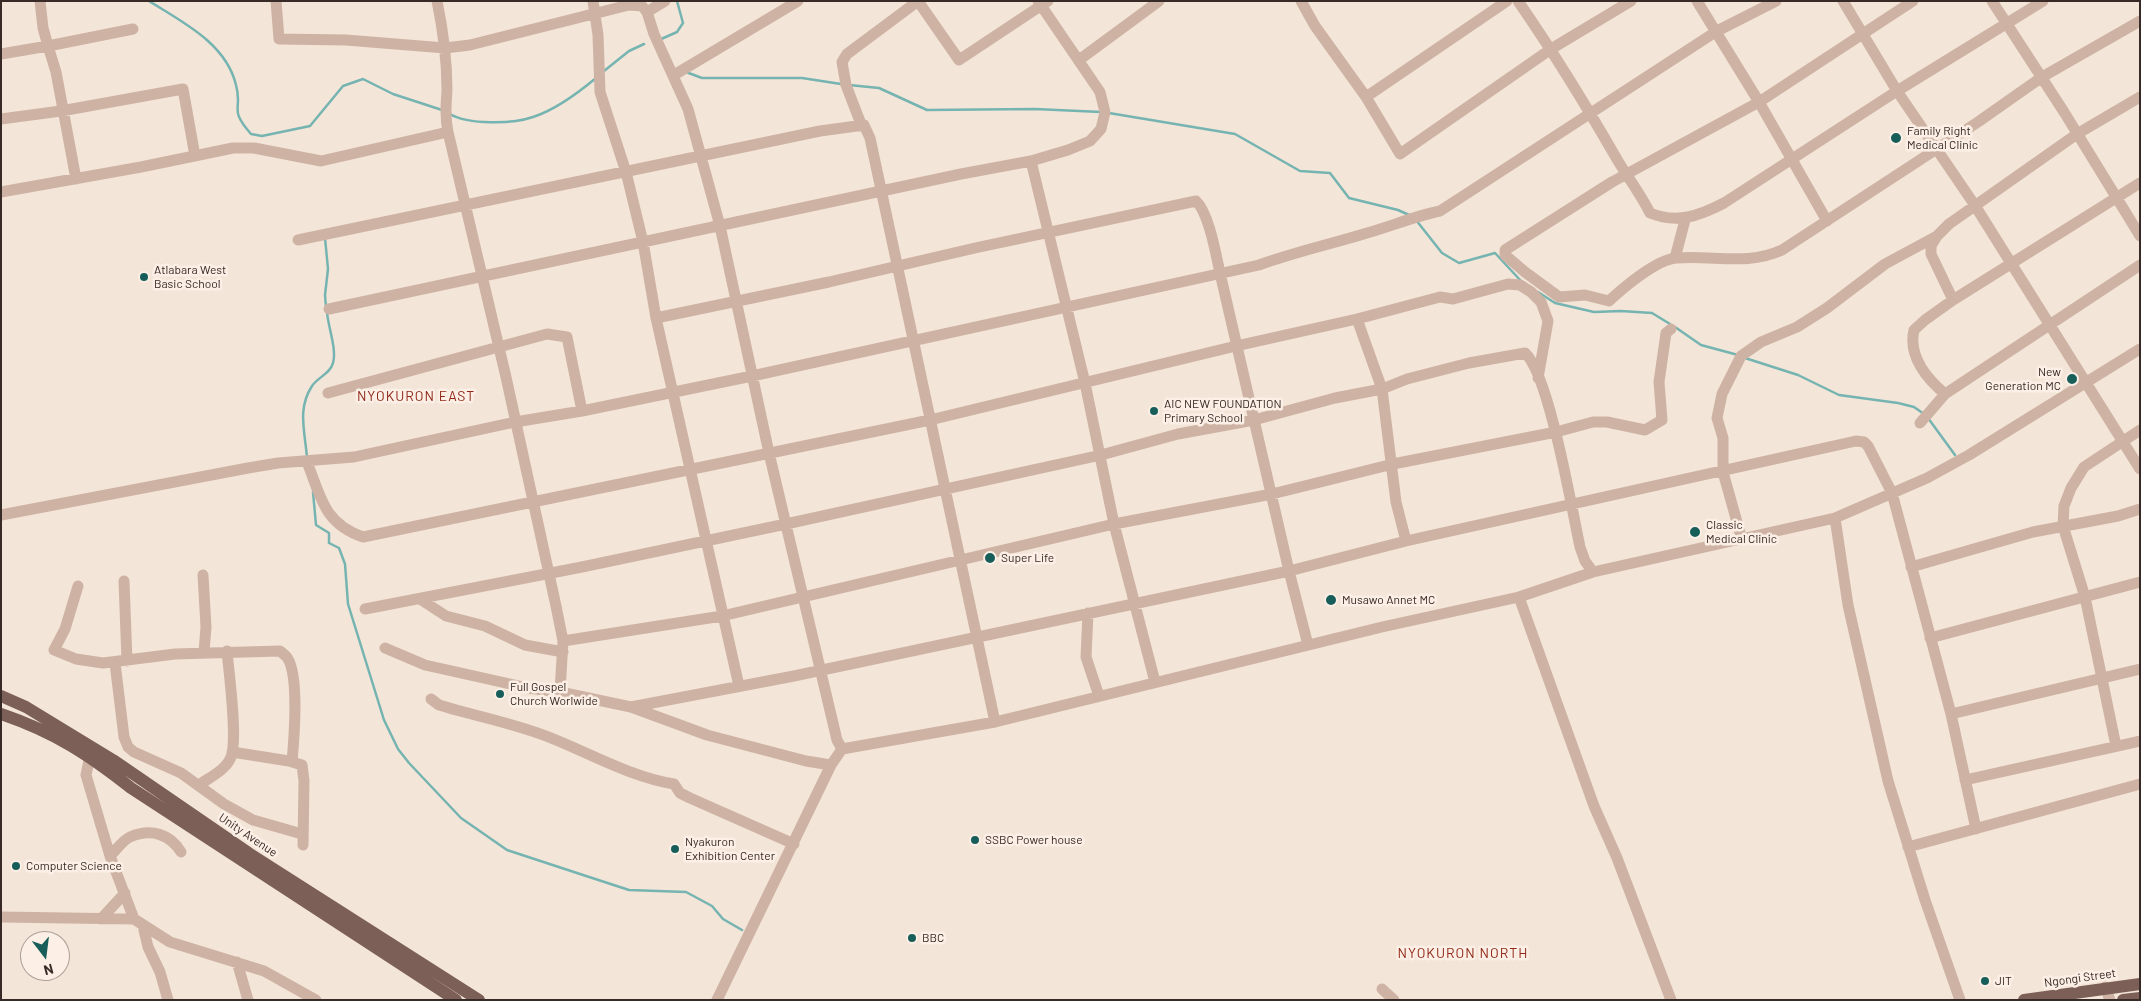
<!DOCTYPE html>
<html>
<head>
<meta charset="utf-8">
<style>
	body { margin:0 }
	#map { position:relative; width:2141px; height:1001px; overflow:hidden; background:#f4e5d9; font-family:Barlow,sans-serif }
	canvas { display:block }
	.frame { position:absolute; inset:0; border:2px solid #382a26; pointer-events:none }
	.north { position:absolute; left:20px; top:931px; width:50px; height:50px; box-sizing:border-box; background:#fbefe6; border:1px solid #ada099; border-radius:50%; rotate:165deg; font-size:14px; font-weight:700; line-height:20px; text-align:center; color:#382a26 }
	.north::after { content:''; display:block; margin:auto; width:18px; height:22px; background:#175e5b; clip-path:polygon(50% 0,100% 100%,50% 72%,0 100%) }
</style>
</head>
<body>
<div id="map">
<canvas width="2141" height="1001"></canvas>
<div class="frame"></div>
<div class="north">N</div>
</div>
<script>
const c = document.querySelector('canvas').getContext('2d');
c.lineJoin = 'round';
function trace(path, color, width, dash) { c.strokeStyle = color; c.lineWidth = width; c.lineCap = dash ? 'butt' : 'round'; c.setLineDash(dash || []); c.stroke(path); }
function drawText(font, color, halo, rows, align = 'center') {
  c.font = font + ' Barlow,sans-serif'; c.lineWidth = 5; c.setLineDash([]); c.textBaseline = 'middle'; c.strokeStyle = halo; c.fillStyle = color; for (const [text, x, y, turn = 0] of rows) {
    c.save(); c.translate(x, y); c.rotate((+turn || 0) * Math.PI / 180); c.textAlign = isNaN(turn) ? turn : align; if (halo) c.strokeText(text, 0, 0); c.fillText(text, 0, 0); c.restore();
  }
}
const stream = new Path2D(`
	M149,1c33,21 77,42 87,84 7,25 -8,23 15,49l11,2 48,-10 33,-40 20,-7 30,15 49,16
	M659,40l18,-8 6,-9 -6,-22
	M604,71l25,-20 15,-7
	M686,72l16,6h100l39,6
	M849,85l30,3 48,22 108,-1 66,3
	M1109,113l126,21 65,37 30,2 19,25 49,12 11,5
	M450,114c18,11 63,10 83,3 22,-7 45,-24 63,-39
	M1416,220l26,33 17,10 36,-10 26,28
	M325,238l3,31 -3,26 1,12
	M1538,292l17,11 39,9 27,-1 31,2 18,11
	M1675,327l26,18 37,10
	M1745,358l53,17 41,20 59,8 16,4 10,7
	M1928,418l27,37
	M307,458c-2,-27 -10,-49 5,-72 6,-9 18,-12 21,-23 4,-14 -5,-36 -6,-51
	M313,492l3,33 13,8v10l10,5 6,16 3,40 36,116 14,29 11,14 52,55 46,32 73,24 49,16 57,2 26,14 11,13 19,11`);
const minor = new Path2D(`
	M40,1l3,27 5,18 85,-17
	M276,1l3,38 67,1 99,8 25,-3 159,-40 13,1 5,6 7,22 34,75 32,117 49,227 68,287 5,9
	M437,1c6,29 10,59 10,89 -1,15 -2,27 1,42l58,245 50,229 7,35 -3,51
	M593,1l5,34 2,57 26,80 17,70 13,76 83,368
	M918,1l41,59 89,-59
	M1301,1l14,25 51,71 34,57 151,-105 80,-48
	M1518,1c36,52 69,106 100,160 11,18 23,34 32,52 27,11 49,3 74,-10l173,-112 146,-90
	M1697,1l62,101 68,119
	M1843,1l54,90 77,113 166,265
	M1913,1l-154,101 -147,80 -107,68v5l20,17 34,25 26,-2 24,6c15,-14 47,-41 67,-43 38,-3 71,8 106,-8l196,-128 64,-45 98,-56
	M1992,1l72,111 76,124
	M647,12l18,-11
	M1,54l47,-8 8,26 20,107
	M1079,60l80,-59
	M674,75l124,-74
	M1366,97l141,-96
	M1,119l60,-8 122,-22 12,67
	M861,124l-15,-39 -4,-23 5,-8 71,-53
	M1031,161l54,222 29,141 41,158
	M1,192l140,-25 92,-19h21l67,13 127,-29
	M298,240l522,-109 44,-6 6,13 125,584
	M1675,258l10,-38
	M1953,300l-22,-46v-8l6,-10 12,-12 128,-90 63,-37
	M329,309l632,-135 70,-13 37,-11 22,-9 11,-12 4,-17 -5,-20 -62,-91
	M656,318l173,-36 146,-34 221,-47c13,12 20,54 24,72l69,298 19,74
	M328,393l219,-59 20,3 15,74
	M1945,394c-19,-16 -37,-38 -31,-64l11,-10 28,-20 187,-117
	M1920,423l25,-29 195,-129
	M307,462c14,35 17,62 56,75l567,-117 306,-74 121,-27 83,-22 13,2 55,-15 12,1 11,7 10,10 7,19 -10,57
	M1,515l247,-47 30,-5 76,-6 161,-35 67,-11 170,-35 507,-111c36,-13 72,-21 108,-32 25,-7 48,-17 73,-22l277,-180 59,-30
	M1835,518l13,87 40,176 37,119 35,100
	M1742,540l-19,-68v-34l-6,-20 5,-24 19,-38 20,-14 36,-15 30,-19 58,-44 52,-28
	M1406,541l-10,-39 -14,-113 25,-10 62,-16 56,-10c24,21 47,157 55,194l5,14 8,11
	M1911,567l122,-35 85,-16 22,-7
	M203,575l3,52 -2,25
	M124,581l3,80
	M78,586l-13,43 -11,21 22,9 27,4 72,-9 105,-3c2,2 7,5 8,8 11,18 6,81 4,103
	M1519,597l75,209 23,52 54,142
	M420,599l26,17 39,10 40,19 38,7
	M365,609l217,-42 204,-43 315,-69 77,-21 76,-14 81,-22 47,-9 -25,-70
	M1088,613l-2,44 13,39
	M1930,638l210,-56
	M563,641l159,-25 392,-92 158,-30 121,-30 163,-32 37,-10h14l38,8 17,-10 -3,-38 7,-49 5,-4
	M385,648l40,17 103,23 32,4 71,15 76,28 99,26 25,4
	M115,663l9,74 4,10 6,5 47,21 43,31 29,16 49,14
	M431,699l8,6c39,12 80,19 117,35 39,16 76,37 118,44l6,9 10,5 104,46
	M631,707l163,-31 495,-105 117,-30 450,-100 8,1 4,4 24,47 59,221 25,115
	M1951,714l189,-45
	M2116,746l-31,-149 -22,-71 1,-20 7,-18 13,-21 56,-37
	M232,752l57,9 13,4 2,16 -1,64
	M90,756l-4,19 24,81 24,63 36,23 94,29 52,29
	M1965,780l175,-39
	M199,785c11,-8 27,-15 32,-28 7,-18 -2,-83 -4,-106
	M1908,847l232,-63
	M110,856c6,-6 13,-16 20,-19 21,-9 40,-3 51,15
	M1,917l133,2
	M101,919l24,-26
	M143,926l5,21 12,25 8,28
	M237,962l11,38
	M2105,987l5,13
	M1382,989l12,11
	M717,1000l114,-235 11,-16 153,-27 387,-95 137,-30 74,-25 242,-54 92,-40 42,-23 171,-106`);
const major = new Path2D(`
	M1,696l25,11 87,53 137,94 229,146
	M1,714c53,18 87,40 130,74l325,212
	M2024,1000l116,-16
	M2123,1000l17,-2`);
const markers = [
	[1896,138,6,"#175e5b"],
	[144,277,5,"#175e5b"],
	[2072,379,6,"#175e5b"],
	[1154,411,5,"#175e5b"],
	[1695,532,6,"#175e5b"],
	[990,558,6,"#175e5b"],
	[1331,600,6,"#175e5b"],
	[500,694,5,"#175e5b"],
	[975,840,5,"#175e5b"],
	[675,849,5,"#175e5b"],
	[16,866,5,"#175e5b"],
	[912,938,5,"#175e5b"],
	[1985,981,5,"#175e5b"]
];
const poiNames = [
	["Family Right",1907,131],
	["Medical Clinic",1907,145],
	["Atlabara West",154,270],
	["Basic School",154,284],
	["New",2061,372,"right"],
	["Generation MC",2061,386,"right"],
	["AIC NEW FOUNDATION",1164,404],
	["Primary School",1164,418],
	["Classic",1706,525],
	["Medical Clinic",1706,539],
	["Super Life",1001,558],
	["Musawo Annet MC",1342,600],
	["Full Gospel",510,687],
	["Church Worlwide",510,701],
	["SSBC Power house",985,840],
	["Nyakuron",685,842],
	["Exhibition Center",685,856],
	["Computer Science",26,866],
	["BBC",922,938],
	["JIT",1995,981]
];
const streetNames = [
	["Unity Avenue",248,835,34],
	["Ngongi Street",2080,978,-8]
];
const neighbourhoodNames = [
	["NYOKURON EAST",416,396],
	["NYOKURON NORTH",1463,953]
];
trace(stream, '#75b4b0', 2.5);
trace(minor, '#ceb3a4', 11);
trace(major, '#7c5f56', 12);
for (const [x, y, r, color] of markers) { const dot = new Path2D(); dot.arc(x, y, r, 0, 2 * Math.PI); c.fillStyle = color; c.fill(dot); trace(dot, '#fbefe6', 2); }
drawText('12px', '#382a26', '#fbefe6', poiNames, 'left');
drawText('12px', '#382a26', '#fbefe6', streetNames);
c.letterSpacing = '1px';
drawText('14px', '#902717', '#fbefe6', neighbourhoodNames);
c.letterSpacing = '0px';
</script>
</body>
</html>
